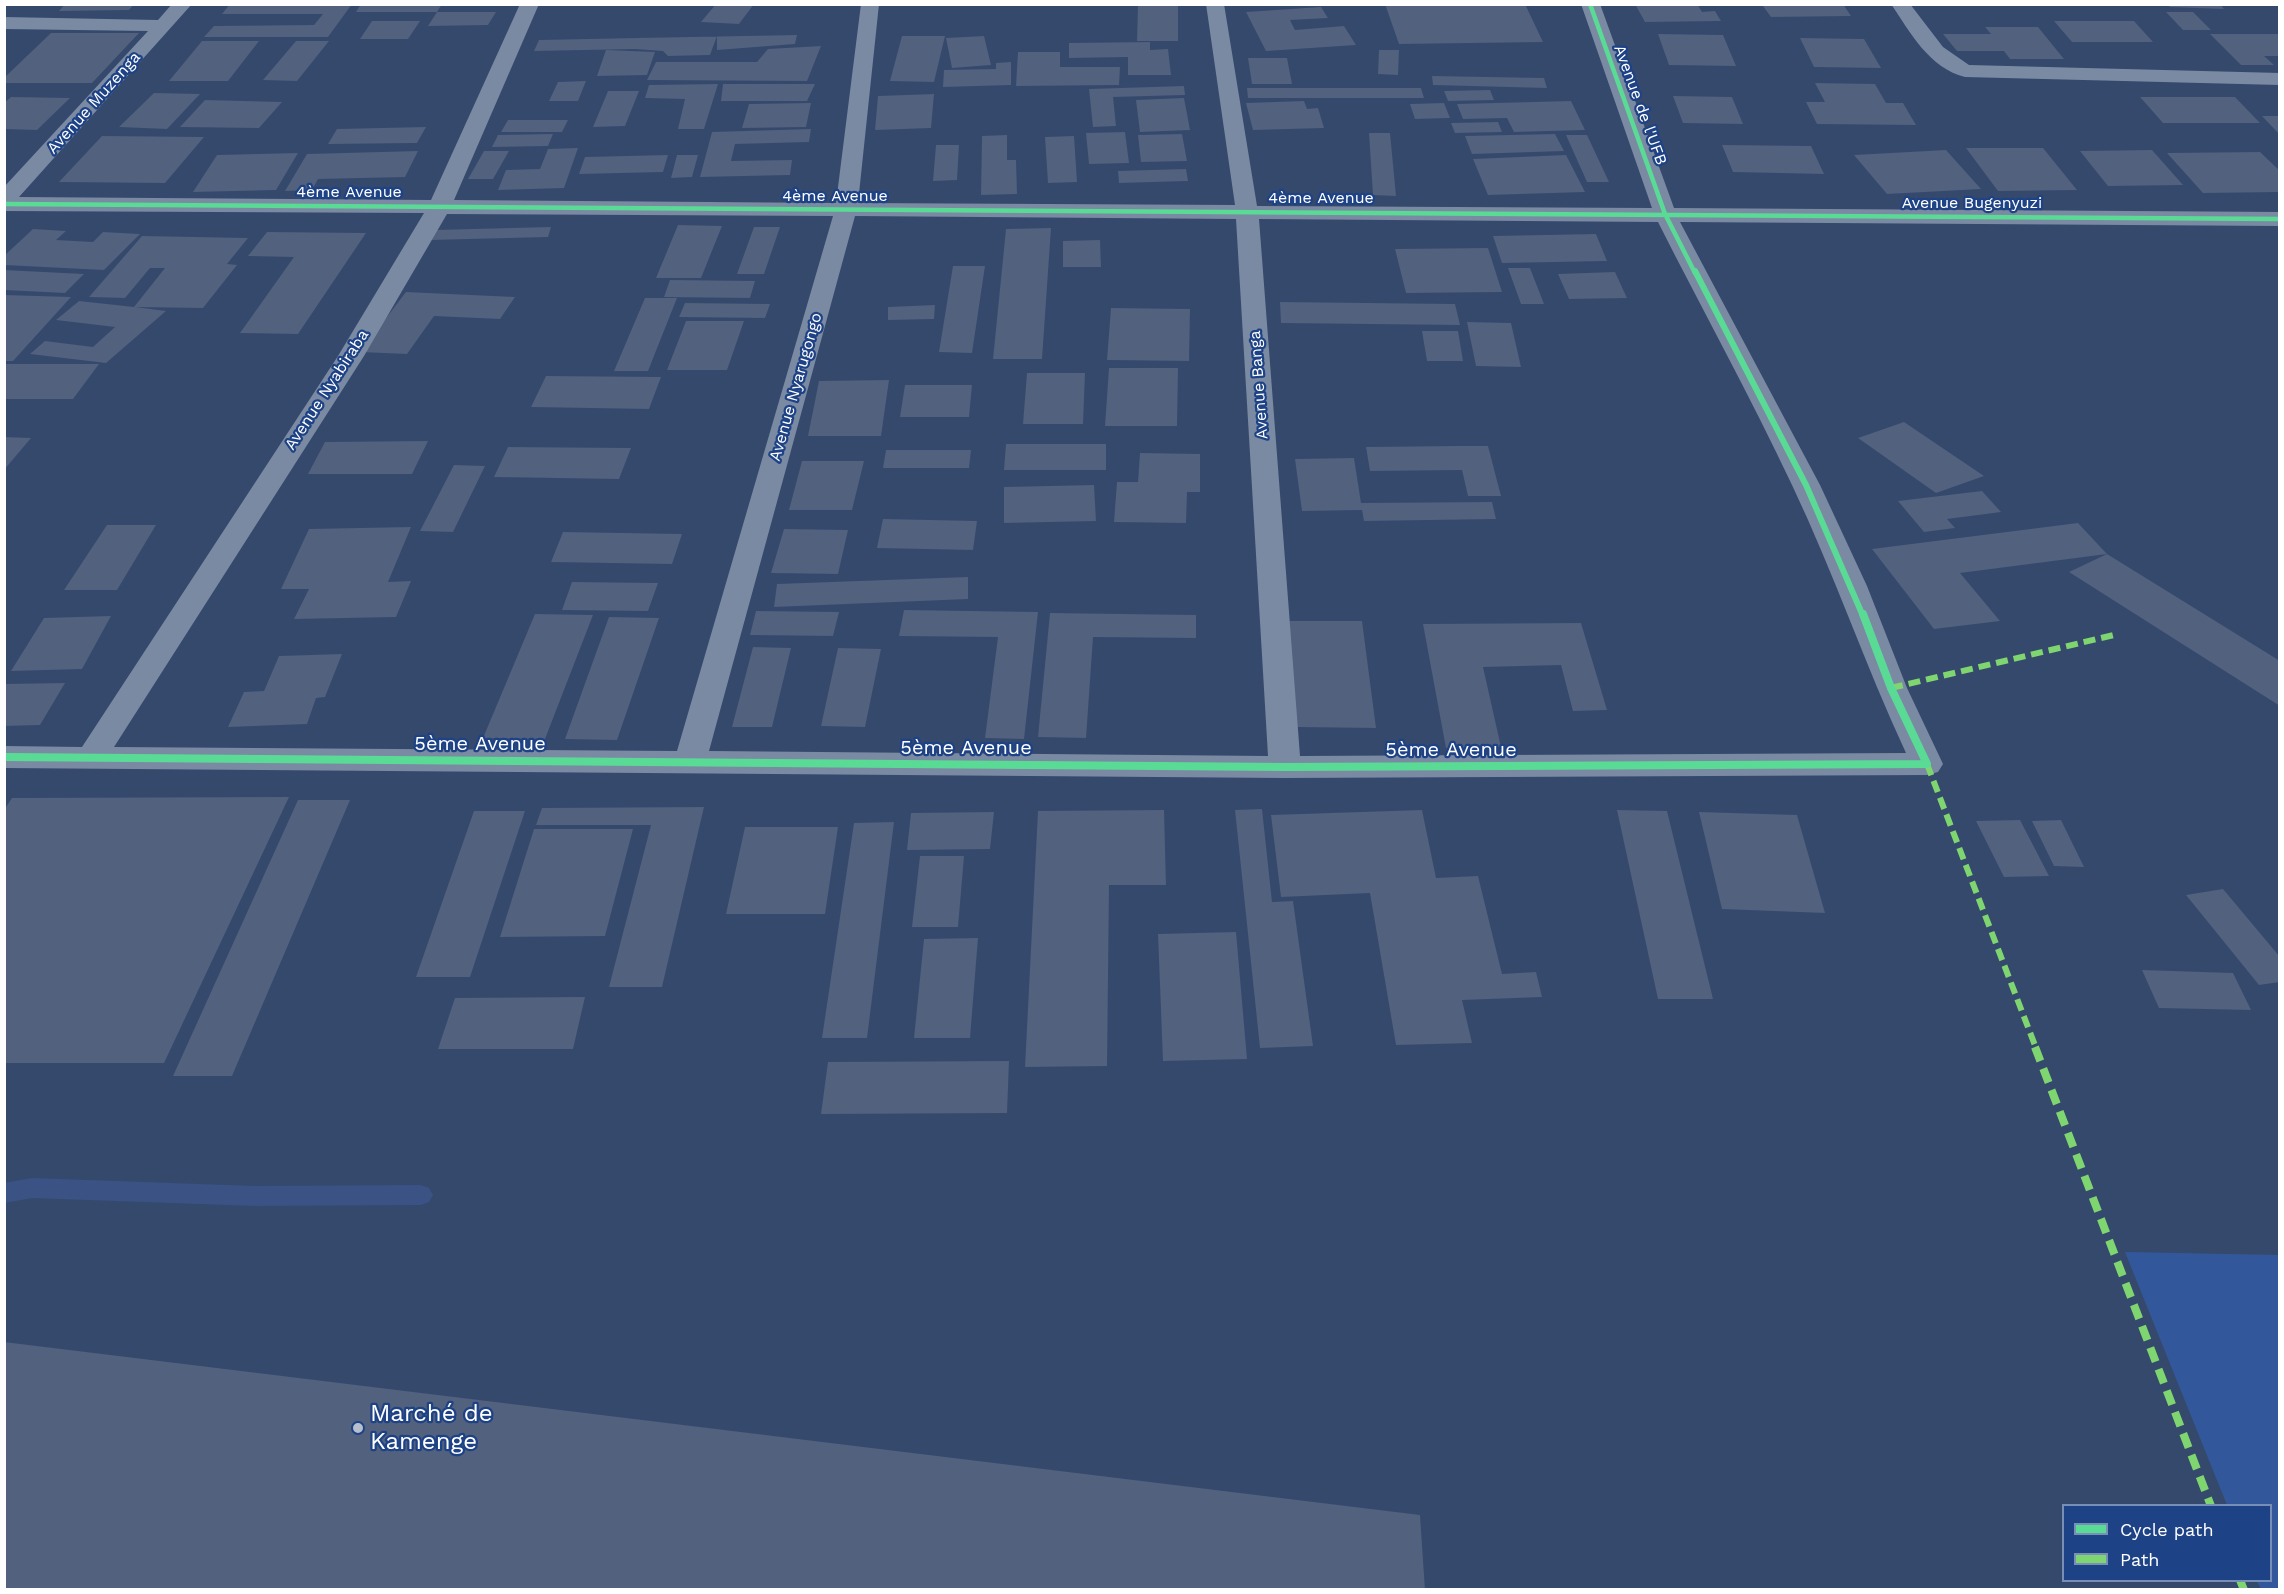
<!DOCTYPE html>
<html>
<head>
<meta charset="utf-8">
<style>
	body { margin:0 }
	#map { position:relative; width:2284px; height:1594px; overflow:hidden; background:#35496d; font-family:"Work Sans",sans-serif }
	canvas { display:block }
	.frame { position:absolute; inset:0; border:6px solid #fff; pointer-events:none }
	.legend { position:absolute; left:2062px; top:1504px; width:210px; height:78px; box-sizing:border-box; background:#1d4285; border:2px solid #778eb6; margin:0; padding:8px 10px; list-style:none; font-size:18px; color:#fff }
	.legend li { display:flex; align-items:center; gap:12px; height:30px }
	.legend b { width:30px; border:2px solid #778eb6 }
</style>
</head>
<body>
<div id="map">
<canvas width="2284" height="1594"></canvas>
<div class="frame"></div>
<ul class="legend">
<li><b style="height:8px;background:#5adb95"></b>Cycle path</li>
<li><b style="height:8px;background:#7fd670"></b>Path</li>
</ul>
</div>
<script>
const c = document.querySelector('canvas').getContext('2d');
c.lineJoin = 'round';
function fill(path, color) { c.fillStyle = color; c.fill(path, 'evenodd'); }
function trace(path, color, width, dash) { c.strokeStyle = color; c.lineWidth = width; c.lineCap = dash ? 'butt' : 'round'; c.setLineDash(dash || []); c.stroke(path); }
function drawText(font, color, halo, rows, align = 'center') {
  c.font = font + ' "Work Sans",sans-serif'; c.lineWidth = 4.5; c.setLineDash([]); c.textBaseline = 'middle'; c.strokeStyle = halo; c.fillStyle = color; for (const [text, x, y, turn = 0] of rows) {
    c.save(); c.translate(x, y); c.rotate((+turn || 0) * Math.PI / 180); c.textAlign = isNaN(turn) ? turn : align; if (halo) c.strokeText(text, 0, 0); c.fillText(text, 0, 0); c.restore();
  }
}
const green = new Path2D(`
	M2125,1252l154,3v334h-18l-4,-8 13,-1v-74l-43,-1z`);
const stream = new Path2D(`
	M32,1178l223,8 166,-1 8,3 4,7 -4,7 -8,3 -166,1 -223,-8 -28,5v-20z`);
const building = new Path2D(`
	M65,4h69l-5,6 -70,1z
	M230,4h122l-24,33h-124l10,-11 100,-1 9,-11h-101z
	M361,4h81l-5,8h-81z
	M716,4h38l-15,20 -38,-2z
	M1138,4h40v37h-41z
	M1385,4h140l18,38 -144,2z
	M1635,4h62l5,8 13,-1 6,10 -76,1z
	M1774,4h69l8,12 -80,1 -8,-11z
	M2167,4h53l4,5 -54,-2z
	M1321,7l7,11 -38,2 5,10 49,-4 12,19 -90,6 -20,-39z
	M437,12h59l-8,13 -60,1z
	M2166,12h27l18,18h-28z
	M372,21h48l-12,18h-48z
	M2054,21h80l19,21h-81z
	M1985,27h53l26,32h-54l-6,-8h-47l-14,-17h48z
	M51,33h88l-47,50h-88v-5z
	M1658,34l65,1 13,31 -67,-1z
	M2210,34h70v22h-16l10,9h-33z
	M797,35l-2,9 -78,6v-14l-7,19 -42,1 -5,-5 -28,-2 -101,2 5,-11 98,-2z
	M902,36h43l-11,46 -44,-1z
	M984,36l7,29 -39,3 -6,-30z
	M1800,38l64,1 17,29 -67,-1z
	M202,41h57l-31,40h-59z
	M296,41h33l-32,40 -34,-1z
	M1150,42v8l18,-1 3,26h-43v-18l-59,1v-15z
	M821,46l-14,35 -160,-1 9,-18h101l11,-13z
	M606,50l49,2 -8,23 -50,1z
	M1379,50h20l-1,25 -20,-1z
	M1018,52h42v15h60l-1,18 -103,1z
	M1248,58h39l5,26h-40z
	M1011,62v23l-68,2 1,-17 52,-1v-6z
	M1432,76l112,2 3,10 -114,-3z
	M586,81l-8,20h-29l9,-19z
	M1815,83l60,1 11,19h17l13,22 -99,-1 -11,-22h19z
	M718,84l-14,45h-26l7,-30 -40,-1 4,-13z
	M723,84h92l-8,17h-86z
	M1184,86l1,9 -72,2 3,29 -23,1 -4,-38z
	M1247,88h174l3,10h-176z
	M1490,90l4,10 -46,1 -4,-10z
	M608,91h31l-14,35 -32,1z
	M154,93l46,1 -33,35 -48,-2z
	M934,94l-3,34 -56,2 3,-34z
	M1673,96l59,1 11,27 -60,-1z
	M11,97l59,1 -33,32 -33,-1v-26z
	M2140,97h95l25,26h-97z
	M1184,98l6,32 -50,2 -4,-32z
	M205,100l77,2 -23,26 -79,-1z
	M1304,101l3,8 11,-1 6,20 -71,2 -7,-27z
	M1571,101l14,29 -71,2 -7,-14 -44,1 -6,-15z
	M811,103l-5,24 -64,1 7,-24z
	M1444,103l6,15 -35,1 -5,-15z
	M2262,116h18v19z
	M508,120h60l-6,12h-61z
	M1498,122l4,10 -47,1 -4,-10z
	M426,127l-9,16 -89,1 9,-15z
	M811,129l-2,13 -74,2 -4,17 61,-1 -2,15 -90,2 12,-45z
	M1125,132l4,31 -40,1 -3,-31z
	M1369,133h21l6,63 -23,-1z
	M553,134l-5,12 -56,1 6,-12z
	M1182,134l5,27 -46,1 -3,-27z
	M1555,134l9,17 -92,3 -7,-18z
	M1007,135v25h9l1,34 -36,1 1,-59z
	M1566,135h21l22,47h-22z
	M102,136l102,1 -39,46 -106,-1z
	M1074,136l3,46 -29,1 -3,-46z
	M936,145h23l-2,35 -24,1z
	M1722,145l89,1 13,28 -91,-2z
	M578,148l-14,40 -66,2 8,-20 34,-1 8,-20z
	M1966,148h77l34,42 -79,1z
	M1946,150l35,39 -94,5 -33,-39z
	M2152,150l31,35 -75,1 -28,-35z
	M418,151l-13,26 -87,2 -6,11 -27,1 22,-37z
	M484,151h25l-16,28h-25z
	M2260,152l20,19v21l-77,1 -36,-40z
	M298,153l-22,37 -83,2 24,-37z
	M668,155l-5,17 -84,2 6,-17z
	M677,155h21l-6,22 -21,1z
	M1566,155l19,37 -97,3 -15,-36z
	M1186,169l2,12 -69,2 -1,-12z
	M678,225l44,1 -21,52h-45z
	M551,227l-3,10 -118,3 4,-10z
	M754,227h26l-16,47h-27z
	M1051,228l-9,131h-49l13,-130z
	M33,229l33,2 -10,9 37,2 10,-10 37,2 -36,36 -100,-5v-9z
	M267,232l99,1 -68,101 -58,-1 54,-76 -46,-1z
	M1596,234l11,27 -105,2 -9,-27z
	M142,236l106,2 -21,26 10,1 -34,43 -68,-1 31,4 -60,52 -76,-9 15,-13 48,6 22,-20 -59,-7 23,-19 55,6 31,-39h-15l-25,30 -36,-1z
	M1100,240l1,27h-38v-26z
	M1488,248l14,44 -96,1 -11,-44z
	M953,266h32l-13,87 -33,-1z
	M1508,268h22l14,36h-23z
	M4,270l80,4 -19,19 -61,-3z
	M1615,272l12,26 -58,1 -11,-25z
	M670,280l85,1 -5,17 -86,-1z
	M406,292l109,5 -15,22 -66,-3 -27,38 -47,-2z
	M4,295l67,2 -58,64h-9z
	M645,298h32l-29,73h-34z
	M1280,302l175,2 5,21 -179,-2z
	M685,303l85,1 -5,14 -86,-1z
	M935,305l-1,14 -46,1v-13z
	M1111,308l79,1 -1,52 -82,-1z
	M686,321h58l-17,49h-60z
	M1467,322l44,1 10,44 -45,-1z
	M1422,331h36l5,30h-36z
	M4,364h95l-26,35h-69z
	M1109,368h69l-1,58h-72z
	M1027,373h58l-2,51h-60z
	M546,376l115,1 -12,32 -118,-2z
	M889,380l-8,56h-73l11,-55z
	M905,385h67l-3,32h-69z
	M1904,422l80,54 -48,17 -78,-55z
	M4,437l27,1 -27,32z
	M428,441l-16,33h-104l17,-32z
	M1006,444h100v26h-102z
	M1456,446h32l13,50h-33l-6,-26 -92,1 -4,-24z
	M508,447l123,1 -12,31 -125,-2z
	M886,450h85l-2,18h-86z
	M1140,453l60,1v38h-13l-1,31 -72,-1 3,-40h21z
	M1354,458l7,45 131,-1 4,17 -132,2 -2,-11 -60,1 -7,-52z
	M802,461h62l-12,49h-63z
	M454,465l31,1 -32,66 -33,-1z
	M1094,485l2,36 -92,2v-36z
	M1982,491l19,21 -54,7 8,9 -31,4 -26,-31z
	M883,519l94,2 -4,29 -96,-2z
	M2078,523l29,31 -147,19 40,48 -66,8 -62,-80z
	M107,525h49l-39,65h-53z
	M411,527l-23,55 23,-1 -15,36 -102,2 15,-30h-28l28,-60z
	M784,529l64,1 -10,44 -67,-1z
	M563,532l119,2 -10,30 -121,-2z
	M2107,554l173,107v45l-211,-134z
	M968,577v22l-194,8 3,-23z
	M572,582l86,1 -10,28 -86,-1z
	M904,610l134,2 -14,127 -39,-1 13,-101 -99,-1z
	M756,611l83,1 -6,24 -83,-1z
	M1050,613l146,2v23l-103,-1 -7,101 -48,-1z
	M535,614l58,1 -48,124 -62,-1z
	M111,616l-29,53 -71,2 33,-53z
	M609,617l50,1 -42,122 -52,-1z
	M1287,621h75l14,107 -79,-1z
	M1581,623l26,87 -34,1 -12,-46 -78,2 18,80 -55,1 -23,-124z
	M753,647l38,1 -19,79h-40z
	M838,648l43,1 -16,78 -44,-1z
	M342,654l-17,43 -9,1 -9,26 -79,3 16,-35 20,-1 15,-35z
	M65,683l-25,42 -36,1v-42z
	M289,797l-125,266h-160v-253l8,-12z
	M298,800h52l-118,276h-59z
	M704,807l-42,180h-53l42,-162h-115l6,-17z
	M1262,809l10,93 21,-1 20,145 -53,2 -25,-238z
	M1164,810l2,75h-57l-2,181 -82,1 13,-256z
	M1422,810l14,68 42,-2 24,98 34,-2 6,25 -80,3 10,43 -76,2 -26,-152 -89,4 -10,-82z
	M1617,810l50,1 46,188h-55z
	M474,811h51l-55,166h-54z
	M994,812l-4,37 -83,1 4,-37z
	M1699,812l98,3 28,98 -103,-4z
	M2020,820l29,56 -45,1 -28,-56z
	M2061,820l23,47 -30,-1 -22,-45z
	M894,822l-27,216h-45l32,-215z
	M745,827h93l-13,87h-99z
	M534,829h99l-28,107 -105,1z
	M920,856h44l-6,71h-46z
	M2223,889l57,68v25l-21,3 -73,-90z
	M1236,932l11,127 -84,2 -5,-127z
	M978,938l-8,100h-56l10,-99z
	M2142,970l91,3 18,37 -92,-2z
	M585,997l-12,52h-135l17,-51z
	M1009,1061l-2,52 -186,1 7,-52z
	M4,1342l1416,173 5,75h-1421z`);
const minor = new Path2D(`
	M172,4h20l-173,193 412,3 89,-196h19l-85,196 382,3 25,-199h18l-21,199 377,2 -29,-201h18l33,202 395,2 -71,-204h19l74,204 606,4v14l-600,-4 140,263 47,101 40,102 36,76 -5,8 -11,3 -642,3 -1281,-10v-22l78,1 256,-391 86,-143 -420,-2v-24l144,-156 -144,-2v-12l154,3zM447,214l386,2 -156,535 -563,-4 250,-391zM855,216l381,3 32,537 -559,-5zM1259,219l399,3c44,87 92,174 134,263 42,88 73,180 114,268l-606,3z
	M1891,4h19l33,43 26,18 311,8v12l-315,-8c-36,-9 -55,-45 -74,-73z`);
const quietFar1 = new Path2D(`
	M1891,688l227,-54
	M1927,764l109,284`);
const quiet = new Path2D(`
	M2035,1047l176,459
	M2240,1580l4,10`);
const cyclewayFar2 = new Path2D(`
	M1590,4l75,210 30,59
	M4,204l2276,15`);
const cyclewayFar1 = new Path2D(`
	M1695,271l111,214 57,131`);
const cycleway = new Path2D(`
	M4,757l1281,10 642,-3 -36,-76 -28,-74`);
const markers = [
	[358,1428,6,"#b8bfcc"]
];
const farStreetnames = [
	["Avenue Muzenga",94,103,-48],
	["Avenue de l'UFB",1640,105,70],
	["4ème Avenue",349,192],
	["4ème Avenue",835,196],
	["4ème Avenue",1321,198],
	["Avenue Bugenyuzi",1972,203],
	["Avenue Banga",1259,385,-94],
	["Avenue Nyarugongo",796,387,-74],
	["Avenue Nyabiraba",327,390,-57]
];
const streetNames = [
	["5ème Avenue",480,744],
	["5ème Avenue",966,748],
	["5ème Avenue",1451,750]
];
const nearPoinames = [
	["Marché de",370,1414],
	["Kamenge",370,1442]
];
fill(green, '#32589b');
fill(stream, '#3a5384');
fill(building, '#51617e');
fill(minor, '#7b8aa3');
trace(quietFar1, '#7fd670', 6, [12, 6]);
trace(quiet, '#7fd670', 8, [15, 8]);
trace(cyclewayFar2, '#5adb95', 4.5);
trace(cyclewayFar1, '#5adb95', 6);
trace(cycleway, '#5adb95', 8);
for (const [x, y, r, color] of markers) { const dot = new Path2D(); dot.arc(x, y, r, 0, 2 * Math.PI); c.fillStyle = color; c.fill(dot); trace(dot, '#1d4285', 2); }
drawText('16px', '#fff', '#1d4285', farStreetnames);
drawText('20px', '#fff', '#1d4285', streetNames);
drawText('24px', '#fff', '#1d4285', nearPoinames, 'left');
</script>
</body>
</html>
